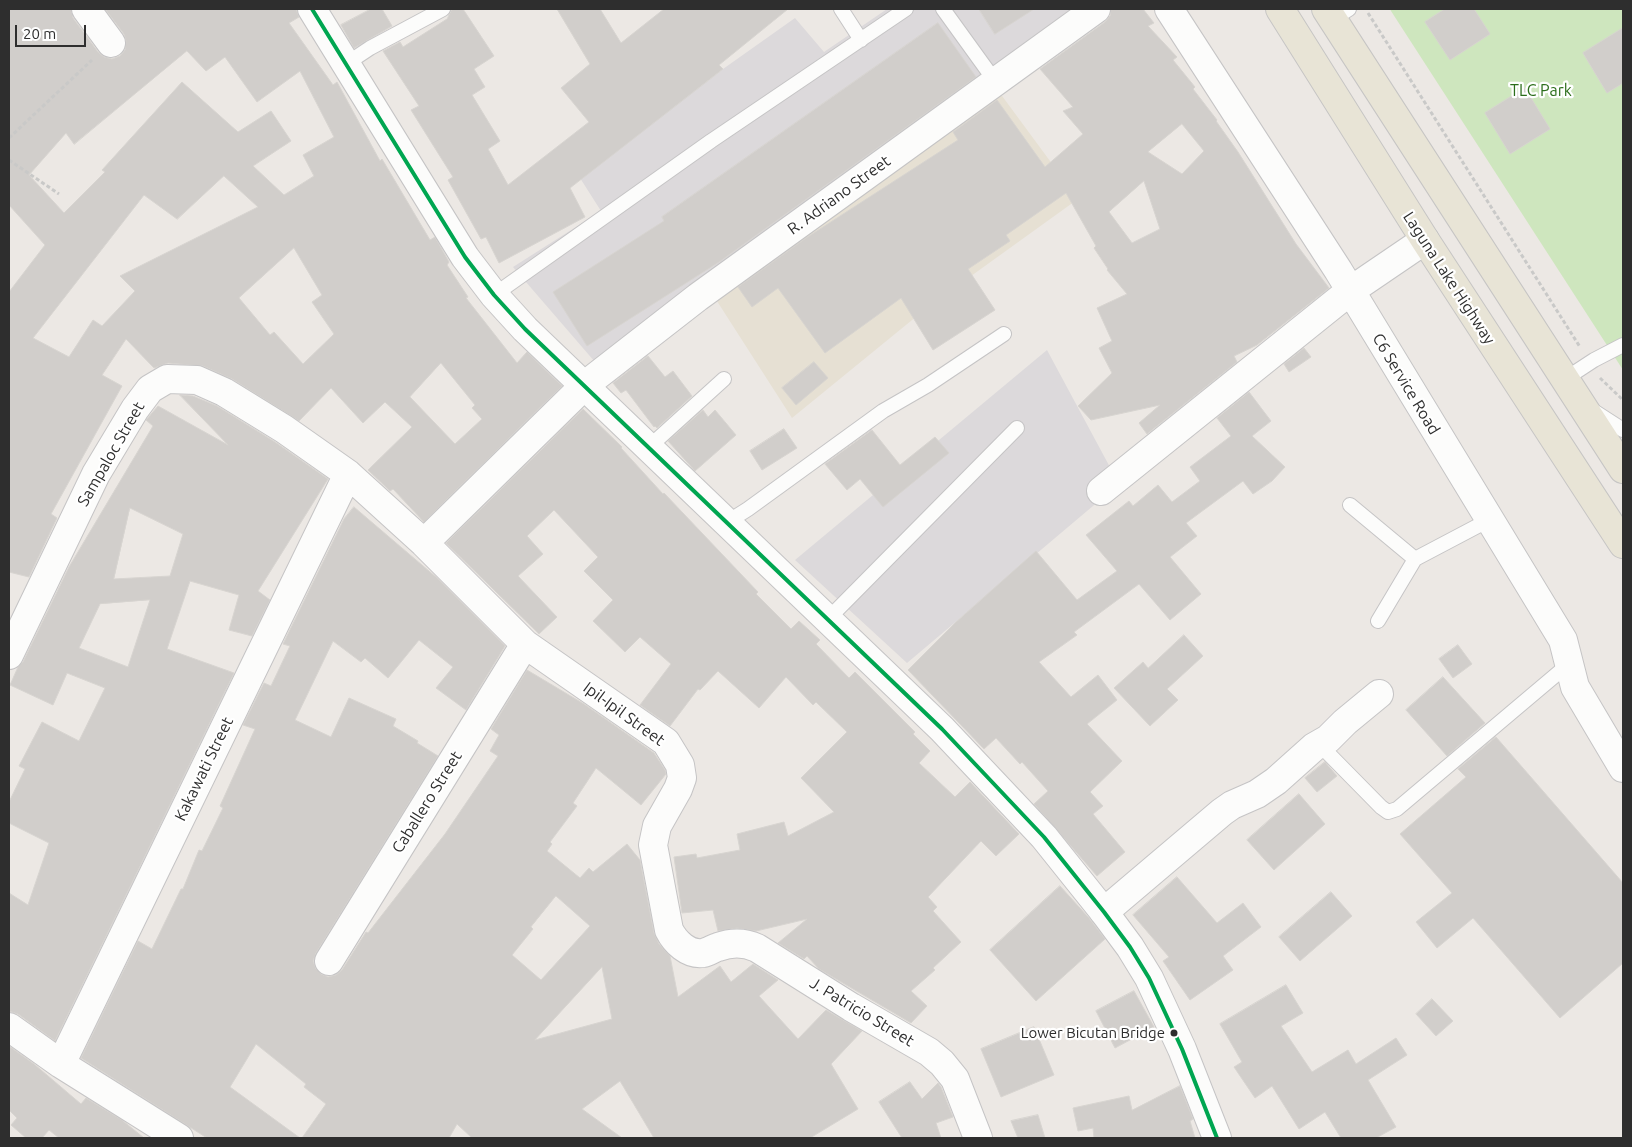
<!DOCTYPE html>
<html>
<head>
<meta charset="utf-8">
<style>
	body { margin:0 }
	#map { position:relative; width:1632px; height:1147px; overflow:hidden; background:#ece8e4; font-family:Ubuntu,sans-serif }
	canvas { display:block }
	.frame { position:absolute; inset:0; border:10px solid #2e2e2e; pointer-events:none }
	.scale { position:absolute; left:15px; top:25px; width:71px; height:22px; box-sizing:border-box; border:2px solid #2e2e2e; border-top:0; padding-left:6px; font-size:15px; line-height:18px; white-space:nowrap; color:#2e2e2e; -webkit-text-stroke:4px #fff; paint-order:stroke }
</style>
</head>
<body>
<div id="map">
<canvas width="1632" height="1147"></canvas>
<div class="frame"></div>
<div class="scale">20 m</div>
</div>
<script>
const c = document.querySelector('canvas').getContext('2d');
c.lineJoin = 'round';
function fill(path, color) { c.fillStyle = color; c.fill(path, 'evenodd'); }
function trace(path, color, width, dash) { c.strokeStyle = color; c.lineWidth = width; c.lineCap = dash ? 'butt' : 'round'; c.setLineDash(dash || []); c.stroke(path); }
function drawText(font, color, halo, rows, align = 'center') {
  c.font = font + ' Ubuntu,sans-serif'; c.lineWidth = 4.5; c.setLineDash([]); c.textBaseline = 'middle'; c.strokeStyle = halo; c.fillStyle = color; for (const [text, x, y, turn = 0] of rows) {
    c.save(); c.translate(x, y); c.rotate((+turn || 0) * Math.PI / 180); c.textAlign = isNaN(turn) ? turn : align; if (halo) c.strokeText(text, 0, 0); c.fillText(text, 0, 0); c.restore();
  }
}
const industrial = new Path2D(`
	M887,9h190l-482,353 -82,-95 88,-56 -21,-33 143,-109 72,-51 29,34z
	M1047,350l72,134 -212,179 -112,-103z`);
const education = new Path2D(`
	M994,85l84,114 -150,108 -136,111 -77,-120z`);
const green = new Path2D(`
	M1390,9h233v361l-232,-359z`);
const building = new Path2D(`
	M9,9h62l2,9 25,34 6,5 8,2 8,-3 5,-6 1,-9 -2,-7 -19,-25h191l3,8 -10,6 44,62 4,-3 43,79 2,-2 48,81 5,-3 14,25 -2,3 21,32 -2,1 51,65 10,-11 35,34 -138,136 -31,-33 -3,2 -22,-21 44,-43 -27,-25 -22,21 -32,-35 -32,33 -67,-42 -29,-13 -35,-3 -14,5 -28,-29 -24,36 20,11 -71,128 6,4 -28,59 -20,-5v-280l36,-47 -36,-40zM187,51l19,20 19,-14 32,45 43,-31 34,66 -31,18 11,21 -30,19 -31,-29 38,-25 -20,-30 -33,21 -56,-50 -80,88 3,2 -41,41 -35,-38 37,-42 8,11zM224,176l34,31 -138,69 15,15 -33,35 -9,-6 -24,37 -36,-19 111,-143 33,24zM294,248l28,47 -10,7 22,32 -31,30 -29,-32 -4,3 -31,-37zM441,363l34,42 -3,3 10,11 -27,25 -45,-47z
	M371,9h11l10,17 -38,22 -13,-23z
	M452,9h11l31,47 -20,13 11,18 -13,8 28,46 -12,8 20,36 81,-63 -28,-34 29,-24 -33,-55h43l21,34 43,-34h124l-69,56 4,4 -153,119 15,29 -86,46 -13,-26 -5,2 -33,-59 5,-3 -42,-67 8,-4 -36,-55 17,-9 3,5 44,-28z
	M979,9h55l-39,25z
	M1111,9h32l11,14 -6,3 29,31 -4,3 22,27 -2,2 24,31 -1,1 22,31 58,92 33,44 -72,57 -23,11 3,6 -90,72 -8,-11 21,-18 -69,15 -13,-14 34,-33 -13,-25 13,-7 -15,-33 30,-14 -20,-24 1,-1 -14,-21 2,-2 -30,-53 -60,42 4,6 -42,28 27,41 -62,40 -32,-52 -76,55 -47,-65 -26,19 -14,-20 68,-49 152,-98 -5,-8 44,-32 48,67 38,-33 -20,-23 10,-4 -33,-38 65,-47 5,-6zM1182,124l22,27 -22,23 -34,-22zM1144,181l16,48 -28,14 -23,-31z
	M1445,9h29l16,25 -40,26 -25,-38z
	M938,23l38,54 -257,185 -132,84 -34,-54 111,-71 -2,-4z
	M1623,28v55l-16,10 -24,-40z
	M1525,88l25,41 -40,25 -25,-41z
	M1304,348l7,9 -22,15 -5,-8z
	M648,356l17,21 8,-6 19,25 -35,32 -2,-2 -1,1 -28,-37 -5,3 -8,-10z
	M814,362l14,16 -32,27 -14,-17z
	M1249,392l22,29 -19,15 33,31 -13,14 -19,13 -10,-13 -57,42 11,13 -27,21 31,37 -31,26 -31,-36 -65,48 3,3 -38,27 32,35 27,-22 19,25 -30,24 35,37 -32,31 13,14 -10,8 32,38 -28,24 -63,-72 14,-13 -26,-29 -2,2 -24,-26 -12,11 -76,-79 48,-48 80,-71 41,49 40,-29 -31,-36 43,-34 4,5 25,-21 14,17 28,-21 -10,-14 41,-31 -14,-18z
	M180,395l13,1 24,10 58,36 53,37 -70,112 12,9 -18,36 -23,-6 10,-35 -49,-14 -23,68 67,24 -179,368 -37,-27 -9,-3v-118l19,12 21,-62 -40,-20v-21l16,-33 -6,-3 23,-44 37,19 26,-53 -38,-15 -14,32 -43,-20 8,-18 5,-5 46,-95 84,-141 -7,-6 12,-14 70,39zM130,508l53,26 -13,42 -56,3zM150,600l-22,67 -49,-19 21,-44z
	M583,409l39,38 -1,1 42,46 1,-1 94,99 -2,2 35,35 8,-8 21,19 -4,4 33,34 6,-6 60,60 -2,2 17,17 -11,12 36,34 15,-15 49,52 -23,22 -15,-15 -53,56 9,10 -4,4 28,31 -28,26 2,2 -24,21 16,15 -16,17 -92,-54 -12,-13 -3,3 -26,-16 29,-24 -51,12 -19,-3 -19,3 -5,-21 -31,3 -8,-56 22,-3 1,4 43,-8 -3,-16 47,-12 4,14 46,-24 -33,-34 46,-46 -31,-30 -3,3 -27,-28 -27,31 -41,-37 -18,19 -2,-1 -28,37 -30,-21 31,-41 -31,-27 -15,15 -32,-31 20,-21 -29,-29 14,-14 -44,-47 -27,26 16,18 -25,22 39,41 -18,17 -93,-91z
	M703,410l5,7 7,-7 21,25 -41,36 -27,-30z
	M784,429l13,19 -35,22 -12,-19z
	M872,430l28,35 35,-28 14,16 -66,54 -23,-28 -13,11 -22,-26z
	M354,507l82,70 69,69 -39,64 -30,-22 17,-21 -34,-27 -31,38 -23,-20 -4,4 -28,-21 -38,79 36,17 18,-39 47,21 -3,7 25,15 -1,2 21,13 -122,197 -3,8 3,8 5,5 7,3 8,-2 6,-5 24,-38 2,1 77,-99 53,-78 -8,-5 9,-16 -8,-6 36,-59 57,34 70,49 11,17 1,4 -25,31 -45,-37 -23,35 4,3 -27,36 2,2 -5,7 33,27 9,-10 4,4 34,-28 13,16 14,73 5,11 11,12 8,41 42,-31 11,16 22,-18 25,16 -19,16 39,43 28,-29 36,21 -31,33 27,45 -48,29h-156l-34,-57 -38,28 40,29h-150l-15,-14 -8,14h-147l24,-34 -22,-17 2,-3 -50,-40 -26,43 70,51h-93l-126,-80 57,-117 14,8 29,-60h2l16,-39 3,1 21,-43 -3,-2 35,-77 -12,-4 21,-42 7,3 19,-40 -7,-2 61,-125zM556,896l34,30 -49,54 -29,-25 21,-26 -2,-2zM602,967l10,52 -77,21z
	M1184,635l19,21 -36,33 11,11 -28,26 -36,-38 29,-26 5,6z
	M1458,645l14,19 -19,14 -14,-19z
	M1443,677l42,46 -38,33 -41,-46z
	M1496,737l127,146v80l-63,55 -87,-100 -36,30 -21,-26 36,-29 -52,-59 66,-57 -8,-8z
	M1325,762l12,14 -20,16 -12,-14z
	M1299,794l26,30 -51,46 -27,-30z
	M1177,877l40,46 26,-20 18,24 -38,29 10,14 -43,30 -27,-39 6,-4 -36,-42z
	M1060,886l29,32 16,21 -69,62 -46,-51z
	M1331,892l21,24 -52,45 -21,-24z
	M1286,985l17,28 -22,13 31,46 36,-22 8,14 40,-26 11,17 -39,25 28,47 -20,11h-35l-16,-26 -26,17 -27,-43 -17,12 -21,-31 8,-5 -22,-38z
	M1134,991l20,36 -39,21 -19,-37z
	M1432,999l21,22 -17,15 -20,-22z
	M1034,1027l20,48 -53,22 -20,-48z
	M9,1046l25,18 47,40 5,-6 36,22 22,18h-85l-10,-8 -7,8h-16l-15,-13 6,-7 -8,-8z
	M910,1082l12,17 16,-16 3,4 12,30 -17,6 5,15h-39l-23,-36z
	M1180,1086l13,33 -3,2 5,17h-101l-1,-10 -15,3 -5,-23 56,-12 3,14z
	M1038,1115l7,23h-27l-7,-17z`);
const path = new Path2D(`
	M1368,13l212,334
	M9,138l83,-78
	M9,160l50,34
	M1600,378l23,22`);
const lane = new Path2D(`
	M841,9l20,31
	M943,9l52,72
	M1333,19l16,-10
	M346,64l24,-16 73,-39
	M494,295l217,-154 195,-132
	M1565,379l29,-19 29,-15
	M1592,410l31,20
	M649,447l75,-68
	M1350,505l65,54
	M726,523l22,-14 135,-98 45,-26 76,-51
	M828,619l189,-191
	M1378,621l37,-62 74,-39
	M1319,744l62,63 7,5 9,-3 173,-146`);
const street = new Path2D(`
	M86,9l25,34
	M1169,9l169,261 225,370 12,47 48,81
	M1101,491l249,-200 75,-51
	M424,543l161,-158 113,-88 398,-288
	M9,655l87,-181 39,-65 15,-20 17,-10 30,1 27,12 60,37 64,45 76,69 101,101 141,98 14,23 2,13 -4,11 -21,37 -4,19 16,85c6,12 19,25 34,23 5,-1 11,-5 15,-6 14,-5 26,-5 39,1l94,59 78,45 13,11 13,16 23,59
	M1104,912l118,-100 10,-7 25,-11 19,-13 38,-34 14,-8 17,-17 34,-28
	M329,961l196,-317
	M9,1027l52,37 118,74
	M61,1064l287,-590`);
const secondary = new Path2D(`
	M312,9l153,248 29,38 31,34 417,400 102,108 60,75 26,35 19,31 33,71 35,89`);
const primary = new Path2D(`
	M1280,9l145,231 198,304
	M1326,9l297,460`);
const bus1 = new Path2D(`
	M312,9l153,248 29,38 31,34 417,400 102,108 60,75 26,35 19,31 33,71 35,89`);
const markers = [
	[1174,1033,4.5,"#2e2e2e"]
];
const busNames = [
	["Lower Bicutan Bridge",1165,1033]
];
const parkNames = [
	["TLC Park",1541,91]
];
const streetNames = [
	["R. Adriano Street",839,195,-36],
	["Laguna Lake Highway",1449,278,57],
	["C6 Service Road",1406,384,59],
	["Sampaloc Street",111,454,-60],
	["Ipil-Ipil Street",624,714,36],
	["Kakawati Street",204,769,-64],
	["Caballero Street",427,802,-58],
	["J. Patricio Street",862,1012,31]
];
fill(industrial, '#dcd9db');
fill(education, '#e6e0d3');
fill(green, '#cee6be');
fill(building, '#d1cecb');
trace(building, '#d7d4d0', 1);
trace(lane, '#c5c4c5', 16);
trace(street, '#c5c4c5', 30);
trace(secondary, '#c5c4c5', 30);
trace(primary, '#c6c5c4', 30);
trace(path, '#c9c9c8', 3, [4, 2.5]);
trace(lane, '#fcfcfb', 14);
trace(street, '#fcfcfb', 28);
trace(secondary, '#fcfcfb', 28);
trace(primary, '#e8e4d6', 28);
trace(bus1, '#00a651', 4);
for (const [x, y, r, color] of markers) { const dot = new Path2D(); dot.arc(x, y, r, 0, 2 * Math.PI); c.fillStyle = color; c.fill(dot); trace(dot, '#fff', 2); }
drawText('15px', '#2e2e2e', '#fff', busNames, 'right');
drawText('16px', '#2c6e1b', '#fff', parkNames);
drawText('16px', '#2e2e2e', '#fff', streetNames);
</script>
</body>
</html>
